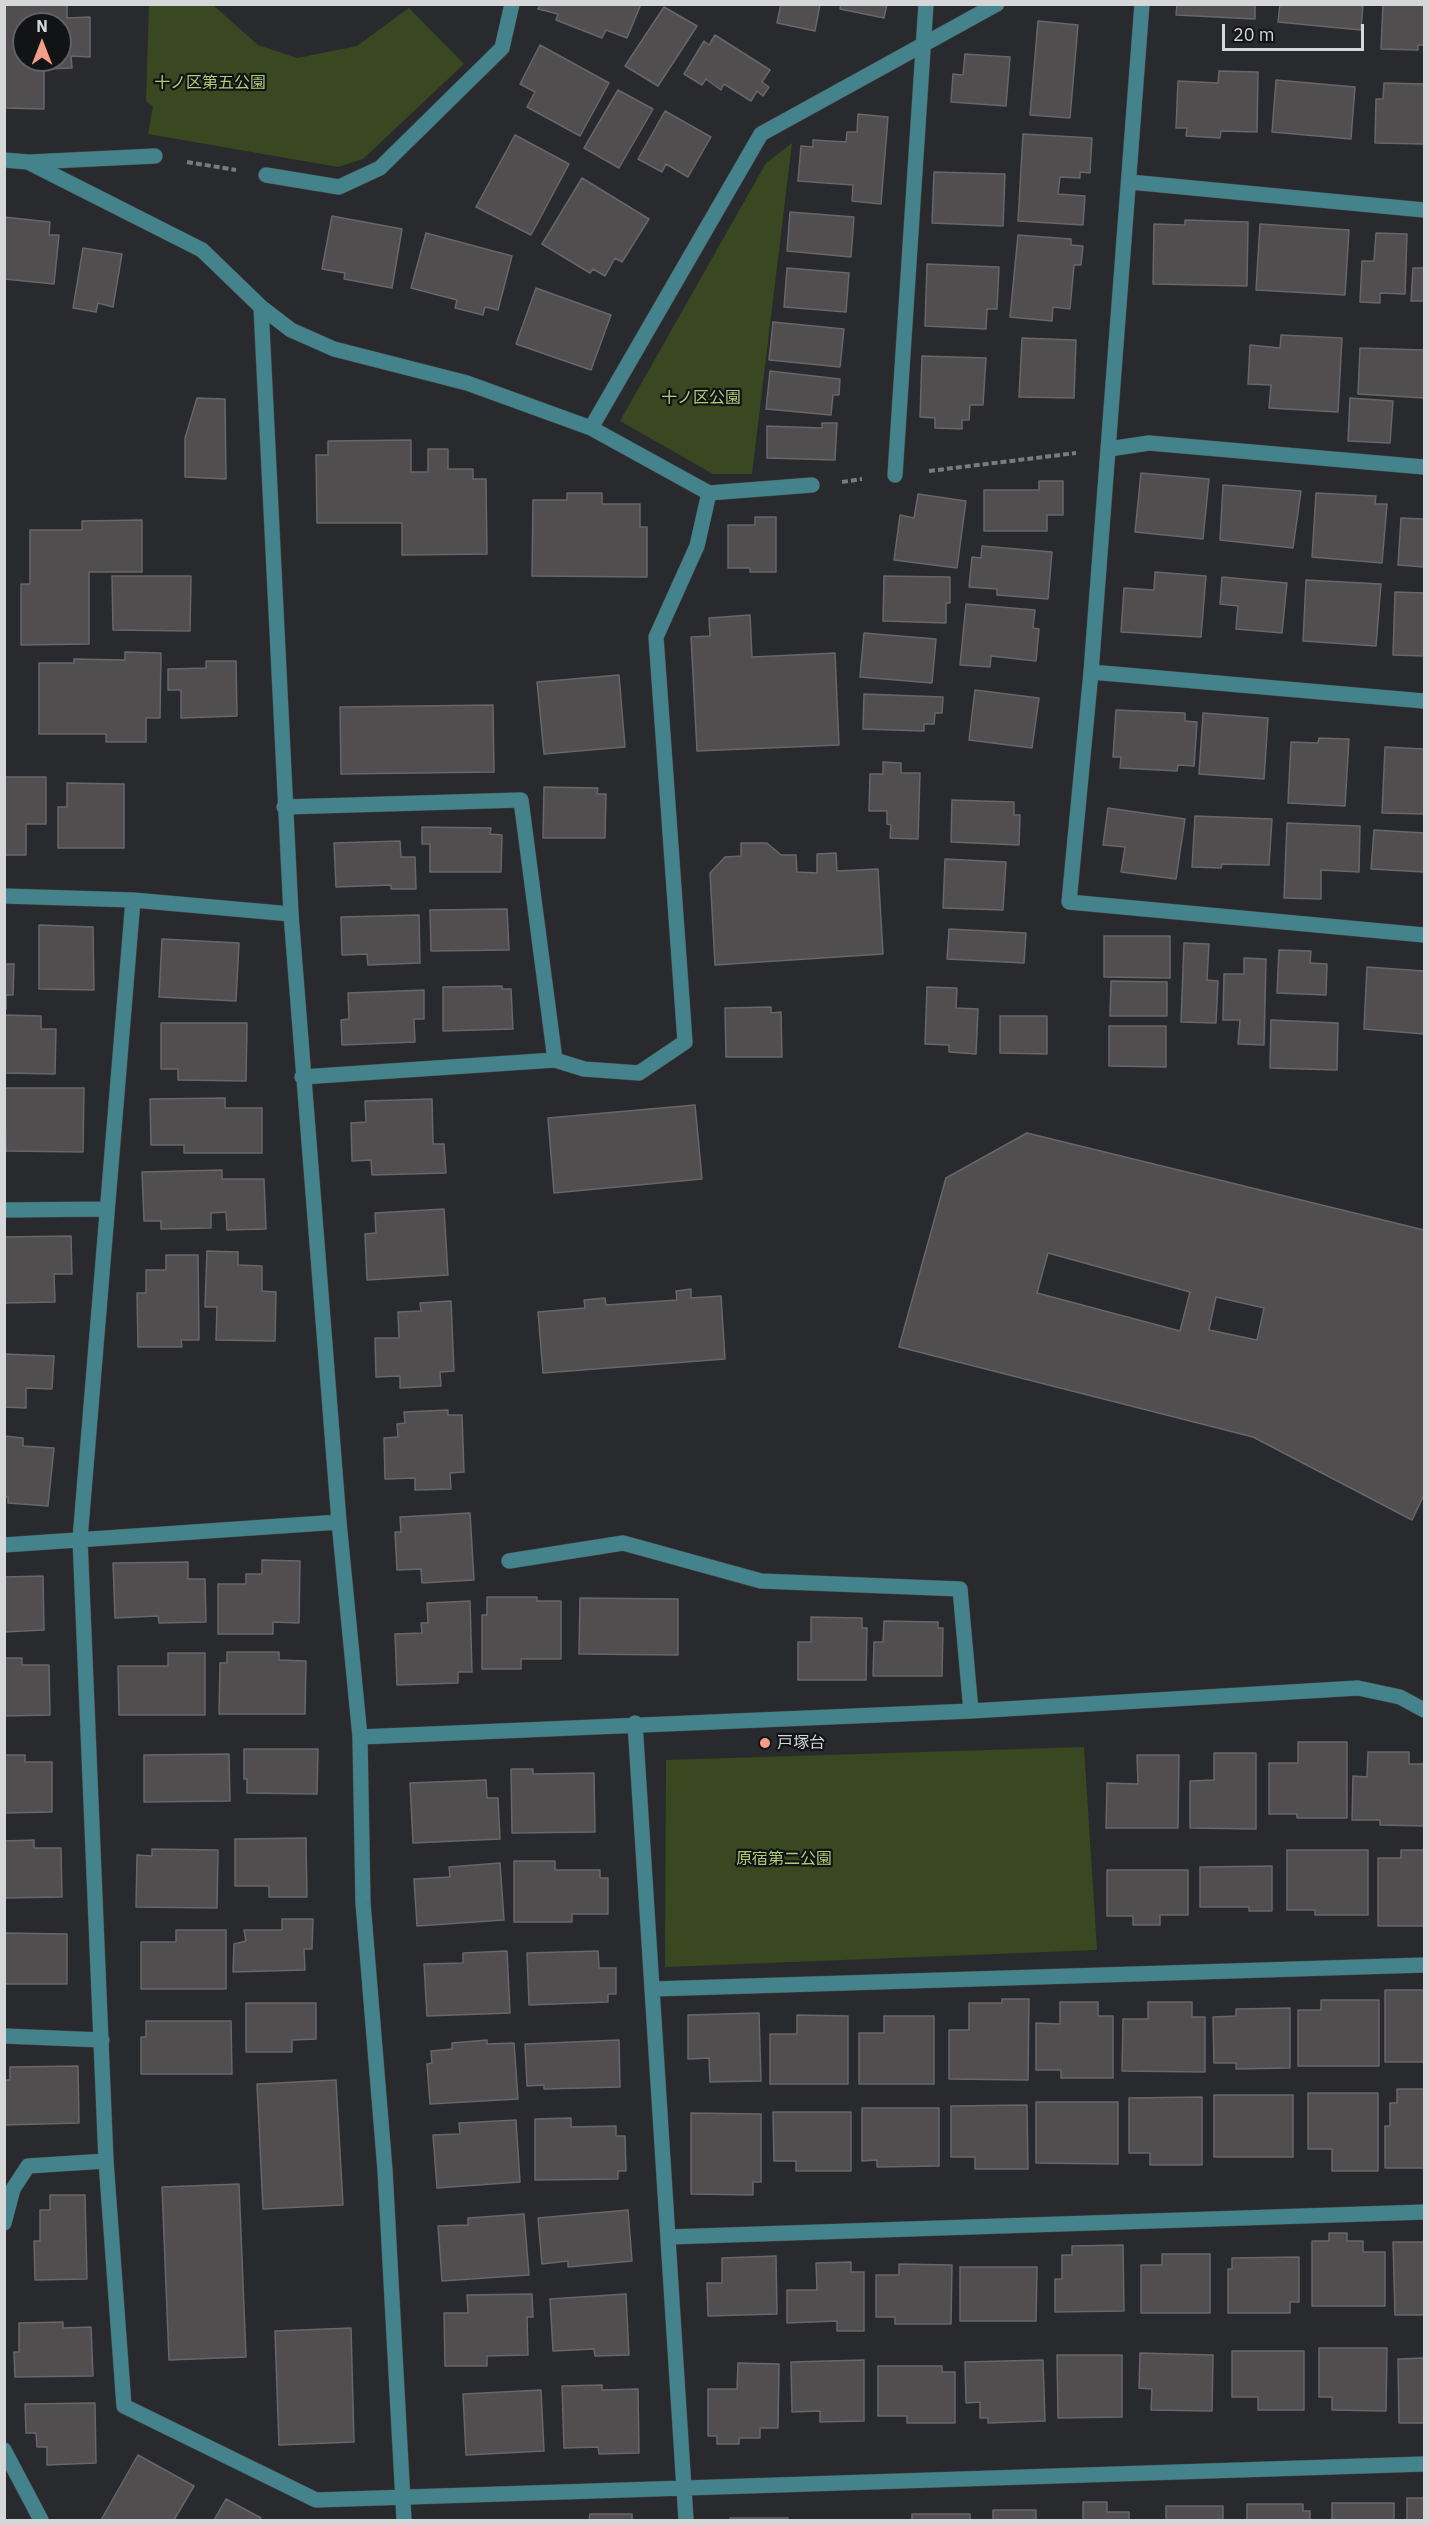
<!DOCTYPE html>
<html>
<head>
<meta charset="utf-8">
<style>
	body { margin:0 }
	#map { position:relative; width:1429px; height:2525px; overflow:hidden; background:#292a2d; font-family:"IBM Plex Sans",sans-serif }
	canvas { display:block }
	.frame { position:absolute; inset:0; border:6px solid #d6d7d8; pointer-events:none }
	.north { position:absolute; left:12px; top:12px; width:60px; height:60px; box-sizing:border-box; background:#121314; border:2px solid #606162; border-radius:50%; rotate:0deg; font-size:16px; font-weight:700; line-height:24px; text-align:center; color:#d6d7d8 }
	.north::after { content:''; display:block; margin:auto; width:21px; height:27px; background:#f49e8a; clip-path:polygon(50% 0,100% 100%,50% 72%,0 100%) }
	.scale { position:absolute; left:1222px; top:24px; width:142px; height:27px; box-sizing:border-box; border:3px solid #d6d7d8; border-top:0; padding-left:8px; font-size:18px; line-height:21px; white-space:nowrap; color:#d6d7d8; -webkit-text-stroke:4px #121314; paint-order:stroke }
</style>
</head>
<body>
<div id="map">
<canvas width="1429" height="2525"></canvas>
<div class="frame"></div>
<div class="north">N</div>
<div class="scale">20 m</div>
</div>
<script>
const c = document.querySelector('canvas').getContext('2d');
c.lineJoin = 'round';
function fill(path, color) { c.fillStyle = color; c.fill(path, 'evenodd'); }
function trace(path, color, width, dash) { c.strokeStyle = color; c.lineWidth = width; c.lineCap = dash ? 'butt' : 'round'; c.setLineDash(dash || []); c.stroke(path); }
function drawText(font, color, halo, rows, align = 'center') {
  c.font = font + ' "IBM Plex Sans","Noto Sans JP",sans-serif'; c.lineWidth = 4.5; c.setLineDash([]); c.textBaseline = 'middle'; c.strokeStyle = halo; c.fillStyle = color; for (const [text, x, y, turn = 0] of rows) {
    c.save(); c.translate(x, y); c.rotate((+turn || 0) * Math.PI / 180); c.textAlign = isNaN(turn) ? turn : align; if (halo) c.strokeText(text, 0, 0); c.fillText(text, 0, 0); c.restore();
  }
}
const green = new Path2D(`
	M149,5h64l45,40 39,13 60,-12 52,-38 55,56 -101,95 -25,8 -190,-33 5,-28 -7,-5z
	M792,143l-40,331h-39l-93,-53 146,-258z
	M1084,1747l13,203 -432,17 1,-207z`);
const building = new Path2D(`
	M4,4h63v14l23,-1v40l-19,-1 1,12 -28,1v40l-40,-1zM24,24h36v36h-36z
	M540,4h101l-14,34 -21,-8 -4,8 -46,-18 2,-6 -20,-5z
	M781,4h39l-5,27 -38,-8z
	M841,4h46l-3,14 -44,-9z
	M1177,4h78v15l-79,-4z
	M1280,4h83l-2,26 -83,-8z
	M1383,4h41v41h-6v5l-37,-1z
	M664,7l33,19 -39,60 -33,-20z
	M1038,21l40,4 -8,93 -40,-3z
	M715,35l55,35 -8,12 7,5 -6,9 -6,-5 -6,10 -27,-17 -3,6 -15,-11 -4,6 -18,-11 20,-33 5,4z
	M540,45l69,38 -29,53 -53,-29 8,-15 -15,-8z
	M965,54l45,3 -4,49 -55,-4 2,-28 10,1z
	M1219,71l39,1 -1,60 -36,-1 -1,7 -34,-2 1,-8h-11l2,-47 40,2z
	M1276,80l79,7 -4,52 -79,-7z
	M1384,83l40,1v60l-49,-1 1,-44h7z
	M618,90l35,19 -34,59 -35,-20z
	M665,111l46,26 -23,40 -22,-13 -4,8 -24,-13z
	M858,114l30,3 -7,87 -29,-3 1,-16 -55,-4 3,-35 12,1v-7l33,2 1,-10h10z
	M1023,134l69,4 -2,35 -10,-1v6l-20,-1 -2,17 27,2 -2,29 -65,-4z
	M515,135l54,29 -38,71 -55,-28z
	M934,172l71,2 -2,52 -71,-3z
	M582,178l67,41 -27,43 -7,-4 -10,18 -12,-7 -3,4 -48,-29z
	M790,212l64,5 -3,40 -64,-6z
	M332,216l70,13 -10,59 -48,-9 1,-6 -23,-4z
	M4,217l46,5 -1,13h10l-5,49 -50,-5z
	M1185,220l63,2 -1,64 -94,-2 1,-60 31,1z
	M1260,224l89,6 -4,65 -89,-5z
	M426,233l86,23 -14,54 -13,-3 -2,8 -28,-7 2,-8 -46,-12z
	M1376,233l31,1 -2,60 -25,-1v10l-20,-1 2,-41h12z
	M1018,235l53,4v6l12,1 -2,19h-7l-4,44 -17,-2 -1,14 -42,-4z
	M83,248l39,6 -9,53 -15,-4 -2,9 -23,-4z
	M927,264l72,3 -2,42h-10l-1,20 -61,-3z
	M787,268l62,5 -3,39 -62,-5z
	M1413,268h11v33h-13z
	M536,288l75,27 -20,55 -75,-26z
	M773,322l71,7 -4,38 -71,-7z
	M1281,335l61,3 -4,74 -69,-4 2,-23 -23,-1 2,-39 30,3z
	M1022,338l54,2 -2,58 -55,-1z
	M1360,348l64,2v48l-66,-4z
	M922,356l64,2 -3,47h-13l-1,15h-7v9l-27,-1v-10l-15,-1z
	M770,371l70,8 -1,16h-6l-2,20 -65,-6z
	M197,398l28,1 1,80 -41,-2v-39z
	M1350,398l43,3 -3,42 -42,-2z
	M822,423h15l-2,37 -68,-2v-32l55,2z
	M411,440v32h17v-23h20v20h25v10h13l1,75 -85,1v-32h-85l-1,-68h12v-14z
	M1141,473l68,6 -6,60 -68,-7z
	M1039,481h24v34h-16v16h-63v-41h55z
	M1223,485l78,6 -8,57 -73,-8z
	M567,493h35v11h38v23h7v50l-115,-1 1,-76h34z
	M1316,493l60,3 -1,8h12l-5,59 -70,-6z
	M918,494l48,7 -9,67 -63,-8 6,-45 14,3z
	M755,517h21v55h-26v-4h-22v-43h27z
	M1401,518l23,1v48l-26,-2z
	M142,520v52h-53v72l-68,1v-61h9v-54h52v-9z
	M982,546l70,6 -4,47 -51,-4v-6l-28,-2 3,-30 9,1z
	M1155,572l51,4 -5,61 -80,-5 3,-44 30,2z
	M112,576h79l-1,55 -77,-1z
	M884,576l66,1v26h-4v20l-63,-2z
	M1222,577l65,6 -5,50 -46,-4 2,-23 -18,-2z
	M1306,580l75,4 -5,62 -73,-5z
	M1395,592l29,1v63l-31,-1z
	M966,604l69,6 -2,18 6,1 -3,32 -45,-5 -1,11 -30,-2z
	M750,615l2,42 83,-4 4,92 -142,6 -6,-114 19,-1 -1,-18z
	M864,633l72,6 -4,44 -72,-6z
	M125,652l36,1 -1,65h-14v24h-40v-8h-67v-71h35v-4l51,1z
	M206,661h30l1,55 -56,2v-28h-13v-21l38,-1z
	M619,675l6,72 -81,7 -7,-72z
	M975,690l64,8 -7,50 -63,-8z
	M864,694l79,3 -1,16h-7l-1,11h-10v7l-61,-2z
	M493,705l1,67 -153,2 -1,-67z
	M1116,710l69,3v8l12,1 -3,44 -16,-1 -1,6 -57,-3 1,-11h-8z
	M1203,713l65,5 -4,61 -65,-5z
	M1319,738l30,1 -4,67 -57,-3 3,-61 27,1z
	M1385,747l39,2v65l-42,-1z
	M883,762l18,1v10h19l-2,66 -28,-1 1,-13 -4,-1v-13h-18l1,-37h13z
	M4,777h42v47h-20v31h-22z
	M67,783l57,1v64h-66v-41h9z
	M544,787l54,1 -1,6h9l-1,44h-62z
	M952,800l62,2v13h6l-1,30 -68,-3z
	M1108,808l77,11 -9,60 -55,-7 4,-25 -22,-2z
	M1195,816l77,3 -3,46 -47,-1 -1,4 -29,-1z
	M1287,823l73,3 -1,46 -38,-2v29l-37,-1z
	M422,827l69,1 -1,6 12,1 -1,37h-71v-28h-8z
	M1374,830l50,3v39l-53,-3z
	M400,841l1,16h14l1,32h-25v-4l-55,2 -2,-44z
	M741,843h26l14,12h15l1,17 20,1v-19l19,-1 1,18 41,-2 5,85 -168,11 -5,-92 15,-16 16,-1z
	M945,859l61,3 -3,48 -60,-2z
	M507,909l2,41 -78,1 -1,-41z
	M419,915l1,48 -52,2 -1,-11 -25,1 -1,-38z
	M39,925l54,2 1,63 -55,-1z
	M949,929l77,4 -2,30 -77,-4z
	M4,936l1,28h9l-1,31h-7v14h-2z
	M1104,936h66v42l-66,-1z
	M162,939l77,4 -3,58 -77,-4z
	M1184,943l25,1 -2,36 11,1 -2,42 -35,-1z
	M1279,950l32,1 -1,12 17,1 -1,31 -49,-2z
	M1244,958l22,1 -2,86 -26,-1 2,-24h-17l1,-46h20z
	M1367,967l57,4v63l-60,-5z
	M1111,981l56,1v34h-57z
	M502,986v3h9l2,40 -70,2v-44z
	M927,987l30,1 -1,20 22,1 -2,45 -27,-2v-7l-24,-1z
	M424,990v29h-10l1,23 -73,3 -1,-25 8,-1 -1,-26z
	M771,1007v6l10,-1 1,45h-56l-1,-49z
	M4,1015l37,1v13h15l-1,45 -51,-1z
	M1000,1016h47v38l-47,-1z
	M1271,1020l67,3 -1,47 -67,-2z
	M161,1023h86l-1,58 -68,-1v-11h-17z
	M1109,1026h57v41l-57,-1z
	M4,1088h80l-1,64 -77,-1z
	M225,1098v10h37v45h-78v-8h-33l-1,-46z
	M432,1099l1,45h11l2,29 -74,2 -1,-15 -19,1 -1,-38 15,-1 -1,-21z
	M695,1105l7,74 -148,14 -6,-75z
	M1027,1133l397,97v265l-12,25 -159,-83 -354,-90 47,-169zM1048,1253l142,39 -10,39 -143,-38zM1216,1297l48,11 -7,32 -48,-10z
	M222,1170v9h42l2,50 -39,1 -1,-18 -15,1v15l-50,1v-8h-17l-2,-49z
	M444,1209l4,66 -81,5 -2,-46 11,-1 -1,-20z
	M71,1236l1,38h-18l1,28 -51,1v-66z
	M207,1251l31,1v13l24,1v25l14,1 -1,49 -59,-1 1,-33h-12z
	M166,1255h32l1,85h-18l1,7h-44l-1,-54h9v-23h20z
	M691,1289v9l30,-2 4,63 -182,14 -5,-61 47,-4 -1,-8 21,-2 1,7 71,-5 -1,-9z
	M451,1301l3,70 -14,1 1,14 -41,2v-12l-24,1 -1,-39h24l-1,-26 23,-1 -1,-8z
	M4,1354l50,2 -2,33 -26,-1v20l-22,-1z
	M448,1410v5h14l2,57 -14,1 1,16 -36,1v-12l-30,1 -1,-41 14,-1 -1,-13 8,-1 -1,-11z
	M4,1436l19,2v8l31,2 -6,58 -40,-3v-6l-4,-1z
	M470,1513l4,67 -52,3 -1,-14 -24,1 -2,-38h6l-1,-15z
	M262,1560l38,1 -1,62 -26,-1v12h-55v-50h28v-10h16z
	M188,1562v17h17l1,43 -47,1 -1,-7 -43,2 -2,-55z
	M43,1576l1,54 -40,2v-55z
	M487,1597h50v4h24v58h-40v10h-39v-54h5z
	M580,1598l98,1v56l-99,-1z
	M470,1601l2,71h-14v11l-61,2 -2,-51 27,-1 -1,-10h7l-1,-20z
	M811,1617l51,1v10h5l-1,52h-68v-38h13z
	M884,1621l54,1v6h5l-1,48h-69l1,-34h9z
	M227,1652h52v8l27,1 -1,53h-86l1,-51h7z
	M168,1653h37v62h-86l-1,-49h50z
	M4,1658h18v7h27l1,50 -46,1z
	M1298,1742h49v76h-50v-4h-28v-51h29z
	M244,1749h74l-1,45 -70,-1v-14h-3z
	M1368,1752h41v12h15v62l-44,-1v-5h-28l1,-44 14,1z
	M1214,1753h42v76l-66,-1v-47l24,-1z
	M229,1754l1,47 -86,1v-47z
	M4,1755h21v7h27v50l-48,1z
	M1137,1755h42l-1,73h-72l1,-45 31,1z
	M511,1769h22v5l61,-1 1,59 -83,1z
	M486,1780l1,18h11l2,41 -87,4 -3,-60z
	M306,1838l1,59h-38v-11h-34v-47z
	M34,1840v8h27l1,49 -58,1v-57z
	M152,1849l66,1 -1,58 -81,-1 1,-52 15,1z
	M1287,1850h81v65h-53v-5h-28z
	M1401,1850h23v76h-46v-68h23z
	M514,1861h41v9h45v8h8v36h-36v8h-58z
	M500,1863l4,57 -87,6 -3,-47 36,-2 -1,-10z
	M1272,1866v45h-23v-4h-49v-40z
	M1107,1870h81v45h-28v10h-27v-9h-26z
	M282,1919h31l-1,30h-8l1,21 -72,2 1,-28 12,-3 -2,-11h38z
	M176,1930h50v59h-85v-47h35z
	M4,1933l63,1v50h-63z
	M507,1951l3,62 -83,3 -3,-52 39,-1v-10z
	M598,1951l1,17h17v26h-8v8l-79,3 -2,-52z
	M1385,1990h39v72h-39z
	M1002,1999h27l-1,81 -79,-1v-49h20v-27h33z
	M1321,2000h58v66h-81v-56h23z
	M1060,2002h38v14h15v62h-52v-8h-25v-47l24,1z
	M1148,2002h44v15h13v55l-83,-1 1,-52h25z
	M246,2003h70v36l-24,1v12h-46z
	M1290,2008v60l-54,1v-6h-22l-1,-46 23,-1v-7z
	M759,2013l2,68 -51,1 -1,-24 -21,1v-44z
	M797,2015l51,1v68h-78v-50h27z
	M884,2016h50v68h-75v-51h25z
	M146,2021h85l1,53h-91v-37h5z
	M487,2040v4l27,-1 4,56 -88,5 -3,-40 5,-1 -1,-12 21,-2v-6z
	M619,2040l1,47 -76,2v-4l-17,1 -2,-42z
	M78,2066l1,57 -75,2v-45h6v-13z
	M336,2080l7,125 -80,4 -6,-125z
	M1397,2089h27v79h-39v-42h5v-23h7z
	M1308,2093h70v78h-46v-22h-24z
	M1214,2095h79v62h-79z
	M1202,2097v68h-52v-12h-21v-55z
	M1036,2102h82v62l-82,-1z
	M1027,2105l1,64h-53v-12h-24v-51z
	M862,2108h77v58l-62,1v-7l-15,1z
	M773,2112h78v59h-55v-10h-22z
	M691,2113l70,1v68h-8v13l-62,-1z
	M571,2118v9l45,-1v10h9l1,35h-8v8l-83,1v-61z
	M516,2120l4,62 -83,6 -4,-53 27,-1 -1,-11z
	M239,2184l7,173 -77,3 -7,-173z
	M50,2195h35l2,84 -52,1 -1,-39h6v-31h10z
	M628,2210l4,51 -64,6v-6l-26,3 -4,-46z
	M524,2214l5,61 -87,6 -4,-55 30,-1v-7z
	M1329,2233h18v8h16v11h22v54h-73v-65h17z
	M1393,2242h31v73h-29z
	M1123,2245l1,66 -69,1v-33h7v-24h10v-9z
	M1162,2254h48v59h-69v-48h21z
	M776,2256l1,58 -69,2 -1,-33h15v-25z
	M1299,2257v45h-9v11h-62v-44h4v-11z
	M851,2262v10h13v59h-27v-10l-50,2v-33h30l-1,-27z
	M899,2264l53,1 -1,59h-56v-7h-19v-42h23z
	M960,2267h77l-1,54h-76z
	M532,2294l1,23h-6l1,38 -41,1v10h-42l-1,-53h24l-1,-18z
	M626,2294l3,61 -34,1 -1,-7 -41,2 -3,-52z
	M63,2322v6l28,-1 2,49 -78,1 -1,-25h5v-29z
	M351,2328l3,114 -75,3 -4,-114z
	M1319,2348h68l-1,63 -54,-1v-13h-13z
	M1232,2351h72v59h-46v-13h-26z
	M1140,2353l73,2 -1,56 -61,-1 1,-21 -13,-1z
	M1057,2355h65v62l-64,1z
	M1424,2358v65h-25l-1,-64z
	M864,2360v61l-44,1v-11l-28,1 -1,-50z
	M1043,2360l2,61 -57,2v-5h-8v-16l-14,1 -1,-41z
	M738,2363l41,1 -1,64h-18v10h-21v6h-22v-8h-9v-47h29z
	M878,2366h64v6h13v51h-48v-7h-29z
	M602,2385v5l36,-1 1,64 -40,1 -1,-7 -34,1 -2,-62z
	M541,2390l3,61 -78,4 -3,-61z
	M95,2403l1,60 -49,2v-18h-10l-1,-14h-10l-1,-29z
	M138,2455l56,31 -20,34h-73z
	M1407,2498h17v22h-17z
	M226,2499l35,19 -2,2h-45z
	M1083,2502h24v10h22v8h-46z
	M1332,2503h62v17h-62z
	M1247,2504h56v7h7v9h-63z
	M1166,2506h57v14h-57z
	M993,2510h43v10h-43z
	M590,2514h42v6h-43z
	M912,2514h58v6h-58z
	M730,2518h58v2h-58z`);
const path = new Path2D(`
	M187,162l49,8
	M929,471l147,-18
	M842,482l20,-3`);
const minor = new Path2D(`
	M1142,4l-51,668 -22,230 355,33
	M4,160l24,2 174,88 59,57 30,23 43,19 133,34 124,45 118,65 103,-8
	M30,162l125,-6
	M266,175l73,12 41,-19 122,-120 10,-44
	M1130,182l294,28
	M261,307l30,607 48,608 21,215 3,166 22,267 19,350
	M591,428l170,-294 236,-130
	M1109,449l40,-6 275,24
	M895,475l31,-471
	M1091,672l333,29
	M284,807l237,-7 34,260
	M4,896l129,4 158,14
	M133,900l-53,639 26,622 18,245 192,94 1108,-36
	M302,1077l253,-17 29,9 55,4 46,-31 -29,-405 41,-91 12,-53
	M4,1210l103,-1
	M4,1545l335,-23
	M509,1561l114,-18 138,38 199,8 11,122
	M635,1723l51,797
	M360,1737l611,-26 387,-23 42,9 24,13
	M653,1989l771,-24
	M4,2036l98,4
	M4,2223l9,-34 15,-23 78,-5
	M668,2237l756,-25
	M4,2450l37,70`);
const markers = [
	[765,1743,6,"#f49e8a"]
];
const parkNames = [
	["十ノ区第五公園",210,83],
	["十ノ区公園",701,398],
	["原宿第二公園",784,1859]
];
const poiNames = [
	["戸塚台",777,1743]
];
fill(green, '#394820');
fill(building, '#514e50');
trace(building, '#686668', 1.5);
trace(minor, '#454648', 16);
trace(path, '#7a7b7d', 4, [6, 3]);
trace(minor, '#44838c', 15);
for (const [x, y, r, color] of markers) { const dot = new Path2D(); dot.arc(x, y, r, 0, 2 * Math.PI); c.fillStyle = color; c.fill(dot); trace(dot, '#121314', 2); }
drawText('16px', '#adce79', '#121314', parkNames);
drawText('16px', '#d6d7d8', '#121314', poiNames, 'left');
</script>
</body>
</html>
